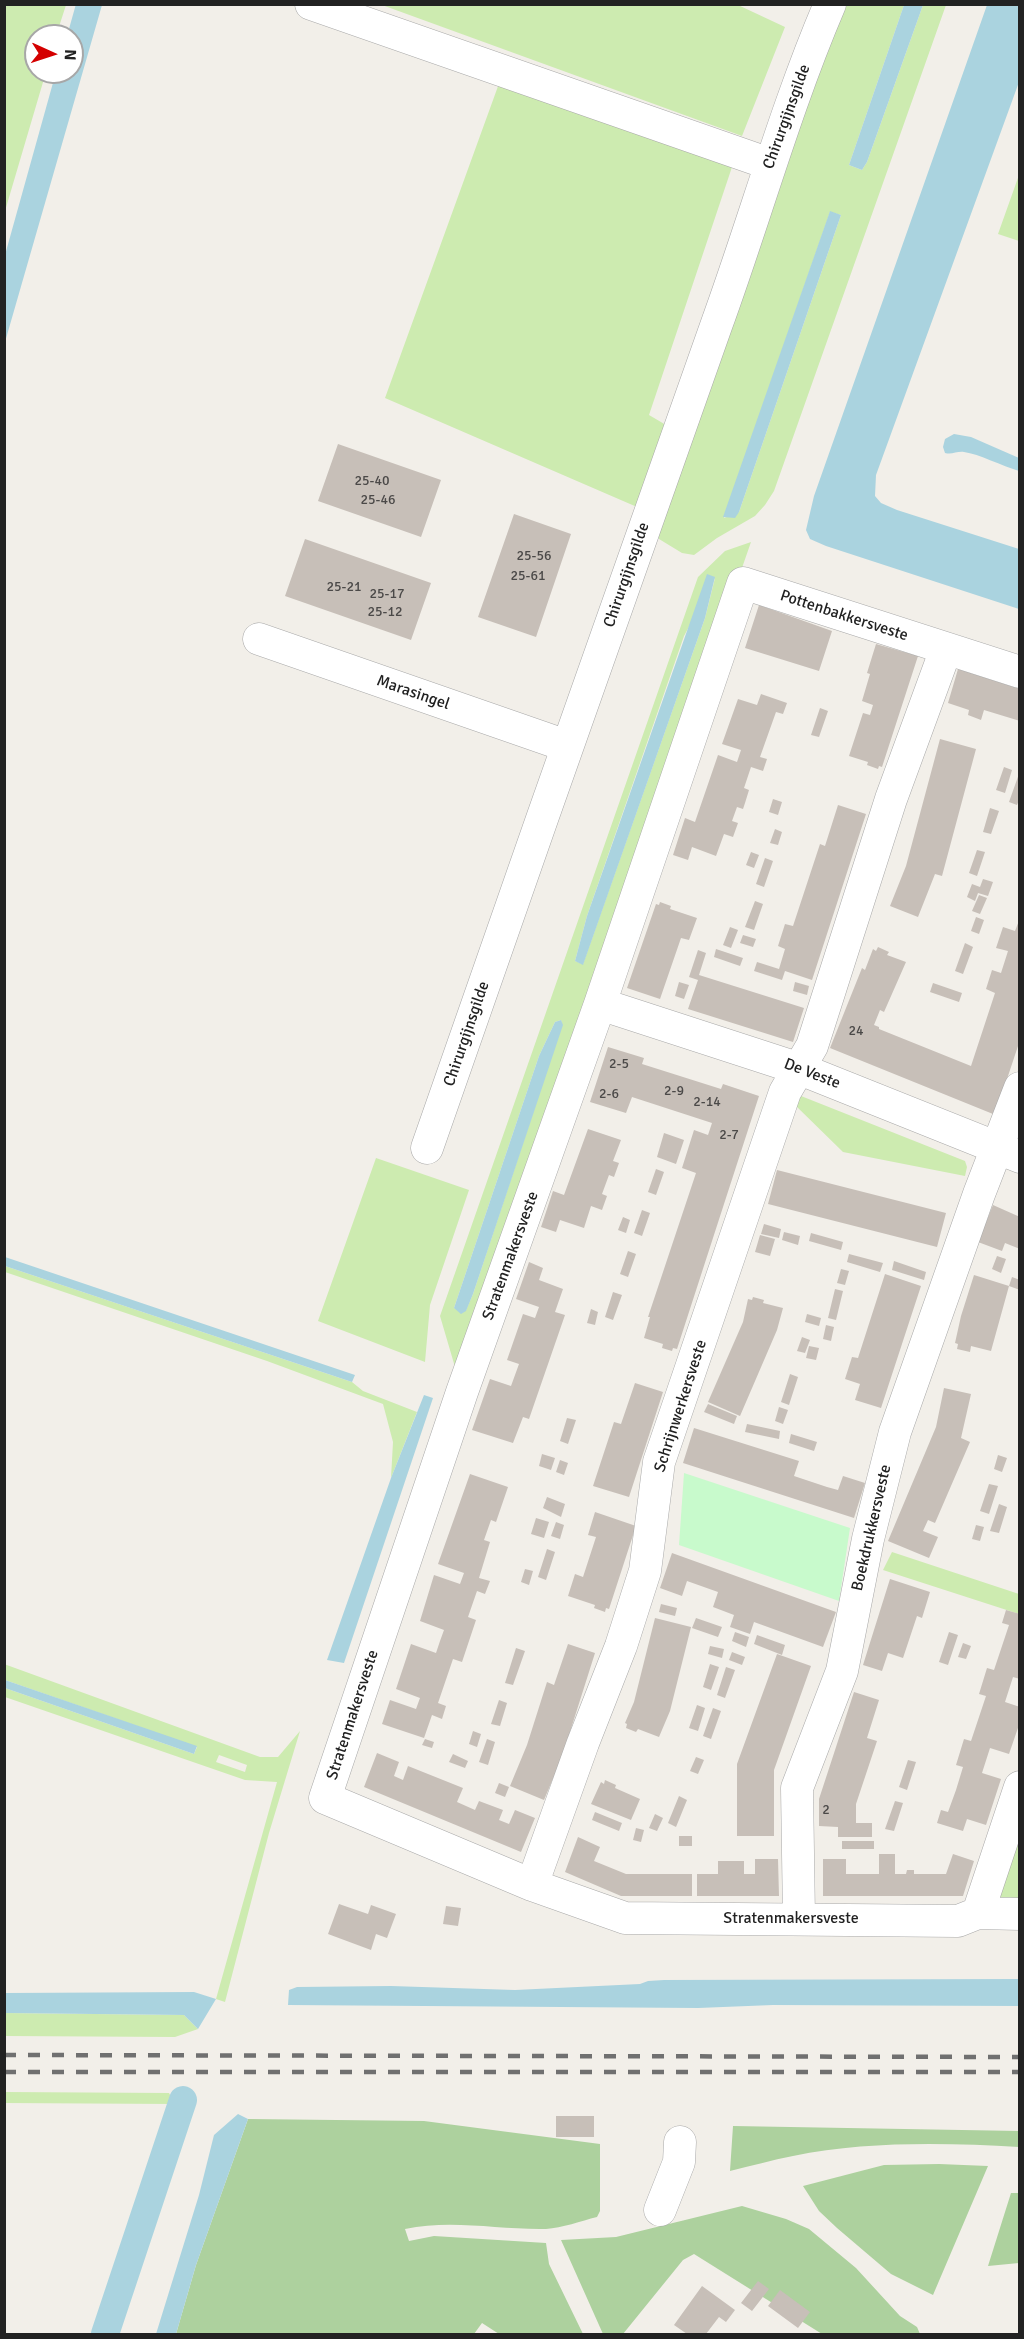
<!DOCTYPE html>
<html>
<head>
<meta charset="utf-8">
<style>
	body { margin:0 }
	#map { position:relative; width:1024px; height:2339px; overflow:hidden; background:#f2efe9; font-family:Signika,sans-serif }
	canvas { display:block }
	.frame { position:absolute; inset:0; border:6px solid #222; pointer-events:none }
	.north { position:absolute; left:24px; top:24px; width:60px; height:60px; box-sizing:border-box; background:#fff; border:2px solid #a7a7a7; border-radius:50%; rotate:93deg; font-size:16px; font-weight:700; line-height:24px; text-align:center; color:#222 }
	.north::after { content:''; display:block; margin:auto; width:21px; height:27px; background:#d40000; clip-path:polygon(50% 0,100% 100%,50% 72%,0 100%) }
</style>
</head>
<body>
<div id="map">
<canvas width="1024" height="2339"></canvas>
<div class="frame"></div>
<div class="north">N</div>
</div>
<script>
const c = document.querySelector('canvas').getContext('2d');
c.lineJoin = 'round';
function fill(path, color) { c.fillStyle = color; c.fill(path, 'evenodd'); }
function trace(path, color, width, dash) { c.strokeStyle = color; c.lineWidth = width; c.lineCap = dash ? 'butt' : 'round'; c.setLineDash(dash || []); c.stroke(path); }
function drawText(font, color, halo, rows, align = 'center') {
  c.font = font + ' Signika,sans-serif'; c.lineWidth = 4.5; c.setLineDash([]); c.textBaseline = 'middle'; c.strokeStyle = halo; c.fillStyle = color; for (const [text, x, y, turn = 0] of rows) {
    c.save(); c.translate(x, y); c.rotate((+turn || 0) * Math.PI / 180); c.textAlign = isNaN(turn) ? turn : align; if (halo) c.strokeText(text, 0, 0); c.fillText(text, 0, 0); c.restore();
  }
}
const grass = new Path2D(`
	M5,4l61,1 -10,31h-20v36h10l-41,139z
	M382,5h356l47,22 -43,109z
	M845,5h59l-55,160 13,5 5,-8 56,-157h23l-172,486 -9,14 -10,11 -38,22 -23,17 -12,-2 -23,-14 -2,-5 171,-497zM830,212l11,3 -102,297 -15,6z
	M501,78l231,89 -83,248 17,10 -29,82 -252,-109z
	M1019,175v66l-21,-7z
	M751,542l-285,819 -11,6 -15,-51 258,-739 27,-26zM715,578l-10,40 -122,346 -8,-3 12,-45 97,-280zM561,1020l1,5 -89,269 -7,16 -12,-2 85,-252 16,-34z
	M801,1096l164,65 2,6 -2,9 -122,-24 -47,-46z
	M376,1158l93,32 -39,115 -5,57 -107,-41z
	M5,1266l347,116 11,9 54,21 -26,66 2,-36 -10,-38 -116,-43 -262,-89z
	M892,1552l127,42v20l-136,-44z
	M4,1664l256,93h18l22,-26 -31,102 -44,169 -9,-3 61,-217 -32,-2 -240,-83v-9l189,66 3,-7 -192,-67zM219,1755l28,10 -2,7 -29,-10z
	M1019,1824v78l-24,-1z
	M5,2013l179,2 14,14 -23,8 -170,-1z
	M5,2092l164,1 6,11 -170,-1z`);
const forest = new Path2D(`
	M248,2119l176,2 176,23v67l-3,6c-16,4 -35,11 -51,12 -47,1 -94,-10 -141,0l4,12 25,-5 112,7 3,21 34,70h-84l-17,-11 -8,11h-298l20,-69z
	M733,2126l286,5v16c-73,-4 -153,-6 -226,9 -21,4 -42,10 -63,15z
	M939,2164l49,2 -55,129 -42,-21 -54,-46 -18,-17 -16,-25 81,-21z
	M1011,2193h8v70l-31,3z
	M742,2206l44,13 23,10 47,39 44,48 17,11 3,7h-98l-128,-80 -11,6 -60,74h-20l-42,-94 55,-3z`);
const park = new Path2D(`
	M684,1473l166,55 -11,73 -160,-56z`);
const water = new Path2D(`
	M76,4l26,1 -97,337v-87l51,-183h16v-36h-5z
	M904,5h19l-56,157 -5,8 -13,-5z
	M987,5h32v77l-143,393 -1,21 6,7 16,7 122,39v60l-193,-63 -16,-7 -4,-9 8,-34z
	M830,211l11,4 -102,297 -4,6 -12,-1z
	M954,434l17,3 48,21v13c-17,-5 -40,-17 -55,-19 -7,-1 -12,3 -19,1l-2,-6 2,-8z
	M707,574l8,3 -10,41 -122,347 -8,-4 12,-45z
	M561,1020l2,5 -90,269 -7,17 -5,3 -7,-6 85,-252 16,-34z
	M5,1257l350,118 -3,7 -347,-116z
	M424,1395l9,3 -89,265 -17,-3 64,-182z
	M5,1680l192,66 -3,8 -189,-66z
	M1019,1979v27l-246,-1 -75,3 -410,-3 1,-15 8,-3 94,-1 124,4 125,-6 8,-3 16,-1z
	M194,1992l22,7 -18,30 -14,-14 -179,-2v-20z
	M238,2114l10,5 -52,146 -20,69h-20l43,-139 15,-60z`);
const canal = new Path2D(`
	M105,2334l78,-234`);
const building = new Path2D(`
	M338,444l103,36 -20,57 -103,-36z
	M514,514l57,20 -35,103 -58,-20z
	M305,539l126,44 -20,57 -126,-44z
	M759,605l73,26 -13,40 -74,-23z
	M876,644l42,12 -36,111 -3,-1 -1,3 -11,-4 1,-3 -19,-6 14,-43 7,2 3,-10 -11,-4 8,-27 -3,-1z
	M958,669l62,20v32l-36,-11 -3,10 -13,-5 1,-5 -21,-7z
	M761,694l26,9 -4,11 -7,-2 -16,45 7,2 -4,12 -12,-4 -7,21 5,2 -4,13 -2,6 -6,-2 -5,14 6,2 -5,14 -9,-3 -8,22 -24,-9 -4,13 -15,-5 12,-37 10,4 23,-67 19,7 4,-12 -19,-6 16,-45 19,6z
	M820,708l8,3 -9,26 -8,-2z
	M940,739l36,10 -34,127 -7,-2 -17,43 -28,-11 16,-40z
	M1004,767l8,3 -7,23 -9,-3z
	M1020,771v27l-3,7 -8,-3z
	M773,799l9,3 -4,13 -9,-3z
	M838,805l28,9 -54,166 -27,-9 -3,9 -28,-9 3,-9 22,7 6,-20 -7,-3 7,-22 8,2 27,-82 5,2z
	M990,808l9,3 -8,23 -8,-2z
	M775,829l7,3 -4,13 -8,-2z
	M977,850l8,2 -8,24 -8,-3z
	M751,852l8,3 -5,13 -8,-3z
	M765,858l8,3 -9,26 -8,-3z
	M983,879l10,3 -5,14 -10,-3 -3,8 -8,-4 5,-13 8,3z
	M979,895l8,3 -7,16 -8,-3z
	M755,901l8,3 -9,26 -9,-3z
	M660,902l11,4 -1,3 27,9 -8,22 -8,-2 -21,61 -33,-11 29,-84 3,1z
	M976,917l8,3 -5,14 -8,-3z
	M1020,918v122l-19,57 -8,17 -163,-66 32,-80 3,2 8,-21 3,2 2,-4 11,5 -2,3 19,7 -22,50 -4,-2 -6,15 5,2v2l92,37 24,-73 -9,-4 6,-19 9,3 7,-22 -12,-3 7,-21 12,4z
	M730,927l8,3 -7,18 -8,-3z
	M743,935l13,4 -3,8 -13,-4z
	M965,943l8,4 -10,27 -8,-3z
	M716,949l27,9 -3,8 -26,-9z
	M698,950l8,3 -7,22 105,33 -11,34 -105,-33 10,-29 -9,-3z
	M679,982l10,3 -5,14 -9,-3z
	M795,982l14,4 -2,9 -14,-4z
	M933,983l29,10 -3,9 -29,-10z
	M608,1047l36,11 -2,6 79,25 2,-5 36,12 -82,253 -4,-1 -1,3 -10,-3 1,-4 -19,-6 6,-21h-2l48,-144 -14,-5 12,-38 14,5 4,-12 -80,-26 -6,16 -36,-11z
	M588,1129l33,11 -8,21 6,2 -5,14 -5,-2 -7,19 5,2 -5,14 -11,-4 -7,22 -24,-8 -4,12 -15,-5 12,-36 11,4z
	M664,1133l20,7 -8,24 -19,-7z
	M656,1169l8,3 -8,23 -8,-3z
	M777,1170l169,43 -9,34 -169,-43z
	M993,1205l27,12v32l-15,-6 -3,8 -24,-9z
	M642,1210l8,3 -8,23 -8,-3z
	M623,1217l7,3 -4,13 -8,-3z
	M764,1224l17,5 -2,9 -18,-4z
	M784,1232l16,4 -2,9 -16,-5z
	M811,1233l32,9 -2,8 -32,-9z
	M760,1235l15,4 -5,17 -15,-4z
	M628,1251l8,3 -8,23 -8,-3z
	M849,1254l34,9 -3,9 -33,-10z
	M997,1256l9,3 -5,14 -9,-4z
	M894,1261l32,11 -2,8 -32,-10z
	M529,1262l14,6 -4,12 24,9 -8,23 10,3 -36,104 -6,-2 -10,26 -41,-13 18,-51 21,7 8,-22 -12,-4 16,-46 12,4 4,-11 -23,-8z
	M841,1269l8,2 -4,14 -8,-2z
	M885,1274l36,12 -40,122 -26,-8 5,-16 -15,-5 7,-22 6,1z
	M974,1275l35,11 -18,65 -20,-5 -1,6 -13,-3 1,-5 -3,-1 6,-27z
	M1012,1277l8,3v10l-11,-4z
	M835,1289l8,2 -7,29 -8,-2z
	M613,1292l9,3 -9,25 -8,-3z
	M753,1297l11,3 -1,3 20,5 -6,22 -37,86 -32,-14 35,-80 5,-23 4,1z
	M591,1309l7,3 -3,13 -8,-2z
	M807,1314l14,4 -2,8 -14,-4z
	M826,1325l8,2 -3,14 -8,-2z
	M802,1337l8,3 -5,13 -8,-2z
	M809,1346l10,2 -3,12 -10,-2z
	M790,1374l8,3 -9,28 -8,-3z
	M635,1383l28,9 -34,105 -36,-11 21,-64 7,2z
	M944,1388l27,6 -10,44 9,4 -35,81 -7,-3 -5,11 15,6 -9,21 -41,-17 48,-114z
	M708,1404l29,12 -3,8 -30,-12z
	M779,1407l9,3 -5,14 -8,-3z
	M567,1418l9,2 -8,24 -8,-3z
	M747,1424l33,7 -1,8 -34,-7z
	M694,1428l105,33 -5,15 33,11 11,3 5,-14 22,7 -11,35 -171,-55z
	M791,1434l26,8 -3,9 -25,-8z
	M542,1454l13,4 -4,12 -12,-4z
	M998,1455l9,3 -5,14 -8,-3z
	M560,1460l8,3 -4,12 -8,-3z
	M470,1474l38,13 -12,35 -5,-2 -7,20 6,2 -11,36 11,3 -5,13 -8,-3 -9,26 8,3 -14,42 -9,-3 -15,44 8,3 -4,13 -10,-4 -8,23 -42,-14 8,-24 26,9 4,-11 -24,-9 15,-45 25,9 4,-12 4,-11 -24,-9 14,-46 26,9 4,-11 -26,-9z
	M989,1484l9,2 -9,28 -9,-3z
	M547,1497l18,7 -4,13 -18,-9z
	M999,1504l8,3 -8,26 -9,-2z
	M595,1512l41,14 -27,83 -3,-1 -1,4 -11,-4 1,-3 -27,-9 7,-22 8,3 13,-40 -8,-2z
	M536,1518l13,4 -5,16 -13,-4z
	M556,1522l8,3 -4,14 -9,-3z
	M976,1525l8,2 -4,14 -8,-2z
	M547,1549l8,3 -9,28 -8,-3z
	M672,1553l164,59 -13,35 -69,-25 -4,12 -20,-7 4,-12 -21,-8 5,-15 -31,-11 -5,15 -22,-8z
	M525,1569l8,2 -4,14 -8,-3z
	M890,1579l40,13 -8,26 -5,-2 -14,42 -15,-5 -6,18 -19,-6z
	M661,1604l16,4 -2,8 -16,-4z
	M1006,1610l14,4v65l-7,-2 -8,25 15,5v15l-11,32 -19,-6 -8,25 19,6 -15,46 -19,-6 -4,12 -26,-8 4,-13 7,2 8,-22 7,-23 -7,-2 8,-26 7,2 15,-45 -7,-2 8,-26 7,2 15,-45 -7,-2z
	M655,1618l36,9 -21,84 -11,26 -21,-8 -2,3 -10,-4 1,-4 -2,-1 9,-21z
	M696,1618l26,9 -4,10 -26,-9z
	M735,1632l14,5 -3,10 -14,-6z
	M949,1632l9,3 -10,30 -9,-3z
	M757,1635l28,10 -3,10 -28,-11z
	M963,1643l8,3 -5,13 -8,-2z
	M568,1644l27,9 -33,104 -18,43 -34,-14 17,-41 20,-63 7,3z
	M710,1646l14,3 -2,9 -14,-4z
	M516,1648l9,3 -12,34 -8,-2z
	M732,1652l13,5 -3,8 -13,-5z
	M777,1654l34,12 -37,104v66h-37v-72z
	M710,1664l9,3 -8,23 -8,-3z
	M726,1667l9,3 -10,28 -8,-3z
	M854,1692l25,8 -12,38 10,3 -21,63v19h16v14h-34v-10l-19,-1v-27z
	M499,1700l8,3 -7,23 -9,-2z
	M697,1705l8,3 -7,23 -9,-3z
	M713,1708l8,3 -10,28 -8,-3z
	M473,1731l8,3 -4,13 -8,-3z
	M425,1739l9,3 -2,6 -10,-3z
	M487,1739l8,3 -7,23 -9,-3z
	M377,1753l22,9 -5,14 9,4 5,-14 55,22 -6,14 18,8 4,-9 24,9 -4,10 10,4 6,-14 20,8 -14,34 -157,-65z
	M453,1754l15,7 -3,7 -16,-6z
	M696,1757l8,3 -6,14 -8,-3z
	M908,1760l8,2 -9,28 -8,-3z
	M605,1780l11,5 -1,3 25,11 -9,21 -40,-16 10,-22 3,2z
	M499,1783l10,4 -4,10 -10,-4z
	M679,1796l8,4 -11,27 -8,-4z
	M895,1801l8,2 -9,28 -9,-2z
	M595,1812l27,11 -3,8 -27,-11z
	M655,1814l8,4 -6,13 -8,-3z
	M636,1828l8,2 -3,12 -8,-2z
	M679,1836h13v10h-13z
	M578,1837l22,10 -6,14 32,13h66v22h-71l-56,-24z
	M842,1841h32v8h-32z
	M879,1854h16v20h11l1,-4h7v4h32l7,-20 21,7 -11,35h-140v-37h23v15h33z
	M755,1859h23l1,37h-82v-22h21v-13h26v13h11z
	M339,1904l29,10 3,-9 25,9 -9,24 -11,-4 -5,16 -43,-16z
	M446,1906l15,2 -3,18 -15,-2z
	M556,2116h38v21h-38z
	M758,2281l11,8 -17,22 -11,-8z
	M702,2286l33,24 -9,12 -7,-5 -13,17h-19l-13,-9z
	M780,2290l30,22 -12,16 -30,-22z`);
const minor = new Path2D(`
	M311,4l459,160
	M259,639l308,107
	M1020,672l-277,-89 -143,421 -138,388 -137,406 207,87 93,33 333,3 20,-8 42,-126
	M600,1004l200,65 220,88
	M427,1148c96,-274 191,-549 289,-822 39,-107 69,-217 114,-322
	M532,1885l51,-142 38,-97 24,-75 14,-109 126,-370 27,-46 79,-247 55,-150
	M978,1913l42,1
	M799,1918l-2,-130 45,-117 26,-132 27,-107 84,-238 41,-106
	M660,2210l19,-48 1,-20`);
const rail = new Path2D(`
	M4,2055l1016,2
	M4,2072h1016`);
const numberNames = [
	["25-40",372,481],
	["25-46",378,500],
	["25-56",534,556],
	["25-61",528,576],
	["25-21",344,587],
	["25-17",387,594],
	["25-12",385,612],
	["24",856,1031],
	["2-5",619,1064],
	["2-9",674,1091],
	["2-6",609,1094],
	["2-14",707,1102],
	["2-7",729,1135],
	["2",826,1810]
];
const streetNames = [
	["Chirurgijnsgilde",787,117,-70],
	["Chirurgijnsgilde",627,575,-71],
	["Pottenbakkersveste",844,616,18],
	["Marasingel",413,693,19],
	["Chirurgijnsgilde",467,1034,-71],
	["De Veste",812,1074,21],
	["Stratenmakersveste",511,1256,-70],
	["Schrijnwerkersveste",681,1406,-72],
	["Boekdrukkersveste",872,1528,-77],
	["Stratenmakersveste",353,1715,-72],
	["Stratenmakersveste",791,1919]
];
fill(grass, '#cdebb0');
fill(forest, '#add19e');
fill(park, '#c8facc');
fill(water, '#aad3df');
trace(canal, '#aad3df', 28);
fill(building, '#c7bfb8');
trace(minor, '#a9a9a9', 33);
trace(minor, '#fff', 32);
trace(rail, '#707070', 4.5, [12, 12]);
drawText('14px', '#4b4948', null, numberNames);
drawText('16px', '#222', '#fff', streetNames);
</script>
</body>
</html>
